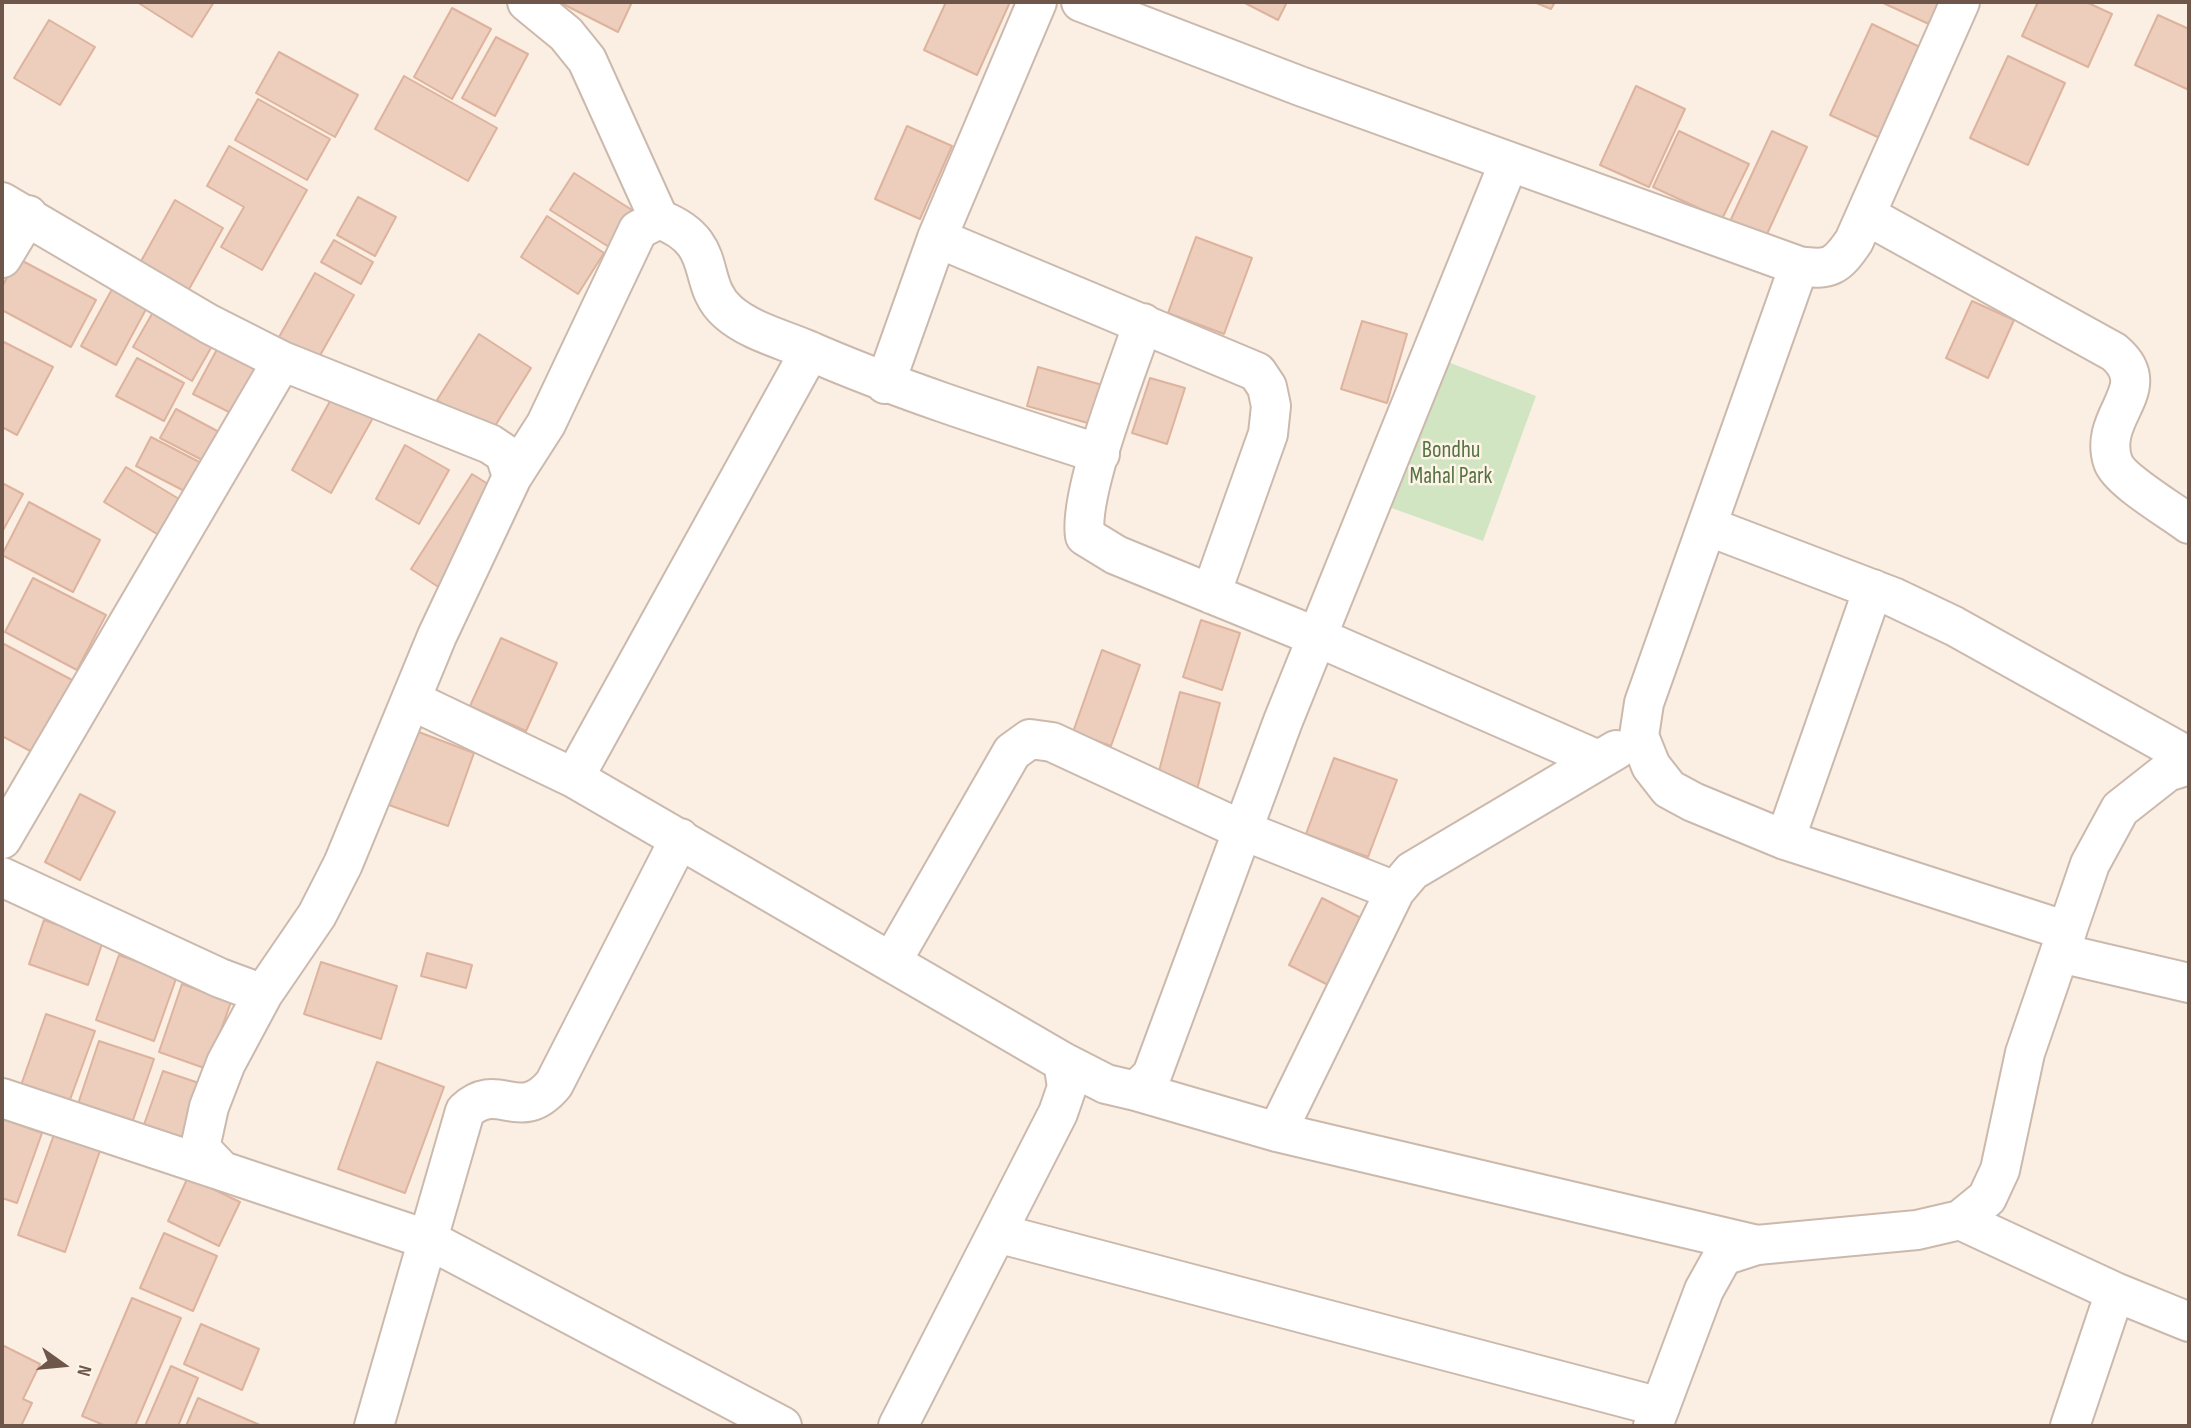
<!DOCTYPE html>
<html>
<head>
<meta charset="utf-8">
<style>
	body { margin:0 }
	#map { position:relative; width:2191px; height:1428px; overflow:hidden; background:#faefe2; font-family:"Sofia Sans Condensed",sans-serif }
	canvas { display:block }
	.frame { position:absolute; inset:0; border:4px solid #6f564b; pointer-events:none }
	.north { position:absolute; left:28px; top:1330px; width:70px; height:70px; -webkit-text-stroke:5px #fdf3e7; paint-order:stroke; rotate:105deg; font-size:19px; font-weight:700; line-height:28px; text-align:center; color:#6f564b }
	.north::after { content:''; display:block; margin:auto; width:24px; height:32px; background:#6f564b; clip-path:polygon(50% 0,100% 100%,50% 72%,0 100%) }
</style>
</head>
<body>
<div id="map">
<canvas width="2191" height="1428"></canvas>
<div class="frame"></div>
<div class="north">N</div>
</div>
<script>
const c = document.querySelector('canvas').getContext('2d');
c.lineJoin = 'round';
function fill(path, color) { c.fillStyle = color; c.fill(path, 'evenodd'); }
function trace(path, color, width, dash) { c.strokeStyle = color; c.lineWidth = width; c.lineCap = dash ? 'butt' : 'round'; c.setLineDash(dash || []); c.stroke(path); }
function drawText(font, color, halo, rows, align = 'center') {
  c.font = font + ' "Sofia Sans Condensed",sans-serif'; c.lineWidth = 5; c.setLineDash([]); c.textBaseline = 'middle'; c.strokeStyle = halo; c.fillStyle = color; for (const [text, x, y, turn = 0] of rows) {
    c.save(); c.translate(x, y); c.rotate((+turn || 0) * Math.PI / 180); c.textAlign = isNaN(turn) ? turn : align; if (halo) c.strokeText(text, 0, 0); c.fillText(text, 0, 0); c.restore();
  }
}
const green = new Path2D(`
	M1435,357l101,39 -53,145 -108,-39z`);
const building = new Path2D(`
	M137,2h77l-22,35z
	M559,2h73l-14,30z
	M946,2h64l-33,73 -53,-25z
	M1243,2h44l-9,18z
	M1534,2h21l-4,7z
	M1881,2h61l-11,23z
	M2038,2h48l26,12 -24,53 -66,-31z
	M452,8l39,21 -39,70 -38,-22z
	M2158,15l31,14v61l-54,-25z
	M49,20l46,27 -35,58 -46,-27z
	M1872,24l52,25 -42,90 -52,-24z
	M496,37l32,17 -33,62 -33,-18z
	M279,52l79,43 -23,42 -79,-44z
	M2008,56l57,27 -37,82 -58,-27z
	M404,76l93,52 -29,53 -93,-52z
	M1636,86l49,23 -36,78 -49,-22z
	M258,99l72,40 -23,41 -72,-40z
	M907,126l45,20 -32,73 -45,-20z
	M1679,131l70,33 -27,55 -69,-32z
	M1772,131l35,16 -46,100 -35,-17z
	M229,146l78,44 -45,80 -41,-23 23,-40 -37,-21z
	M574,173l58,37 -23,37 -59,-37z
	M358,197l38,20 -21,39 -38,-21z
	M175,200l48,28 -35,63 -48,-28z
	M547,216l57,37 -26,41 -57,-37z
	M1196,237l56,21 -28,76 -56,-21z
	M334,240l39,22 -12,22 -40,-22z
	M17,258l79,42 -25,47 -69,-37v-23z
	M315,273l39,22 -36,64 -39,-22z
	M117,280l35,18 -36,67 -35,-19z
	M160,300l59,34 -27,47 -59,-34z
	M1972,301l42,19 -26,58 -42,-20z
	M1362,321l45,13 -20,69 -46,-14z
	M479,334l52,34 -41,66 -53,-34z
	M222,340l41,21 -28,54 -42,-21z
	M2,341l51,26 -36,68 -15,-8z
	M137,358l47,25 -20,38 -48,-25z
	M1038,367l68,19 -11,39 -68,-19z
	M1150,378l35,10 -18,56 -35,-11z
	M334,394l40,22 -43,77 -39,-23z
	M176,409l45,24 -15,29 -46,-24z
	M151,437l60,31 -15,29 -60,-31z
	M405,445l44,25 -30,54 -43,-25z
	M126,467l63,38 -22,35 -63,-38z
	M472,474l32,20 -61,96 -32,-21z
	M2,483l21,11 -21,38z
	M29,502l71,38 -27,52 -71,-37z
	M33,578l73,37 -29,55 -72,-38z
	M1201,620l39,13 -18,57 -39,-13z
	M501,638l56,25 -31,68 -56,-25z
	M2,643l72,38 -38,73 -34,-18z
	M1102,650l38,15 -29,81 -38,-14z
	M1180,692l40,11 -25,94 -40,-11z
	M416,731l58,22 -26,73 -59,-21z
	M1334,758l63,22 -29,77 -62,-23z
	M80,794l35,18 -35,68 -35,-18z
	M1322,898l45,23 -33,67 -45,-23z
	M44,920l59,21 -15,44 -59,-21z
	M427,953l45,12 -6,23 -45,-12z
	M119,955l58,21 -23,65 -58,-21z
	M321,962l76,24 -16,53 -77,-25z
	M182,984l49,18 -24,67 -48,-17z
	M46,1014l49,17 -28,77 -48,-17z
	M99,1041l55,18 -25,73 -54,-19z
	M377,1062l67,25 -39,106 -67,-24z
	M163,1071l45,15 -24,66 -44,-16z
	M3,1119l39,14 -25,70 -15,-5z
	M56,1129l46,16 -37,107 -47,-17z
	M188,1177l52,25 -21,44 -51,-25z
	M164,1233l53,23 -24,55 -53,-23z
	M132,1298l49,20 -46,108h-29l-24,-10z
	M201,1324l58,25 -17,41 -58,-26z
	M2,1345l38,19 -17,35 9,4 -11,23h-19z
	M171,1366l27,12 -20,48h-33z
	M198,1398l64,28h-76z`);
const minor = new Path2D(`
	M527,2l39,32 21,26 72,159
	M1081,2l219,84 499,180c31,5 38,0 55,-25l106,-239
	M2,202l207,122 73,37 208,83 15,10 7,23 -75,159 -94,228 -26,51 -54,79 -37,69 -17,44 -9,41 22,23 207,69 353,186
	M1866,215l248,137c44,37 -17,63 -1,110 6,18 59,49 76,62
	M937,238l320,134 10,15 4,19 -3,28 -57,160
	M2,258l26,-43
	M1799,266l-155,437 -5,33 12,30 18,23 24,13 92,38 282,91
	M1143,323c-15,46 -65,170 -58,213l31,19 201,82 281,123
	M885,384l52,-146 100,-236
	M512,477l34,-53 92,-194 21,-11c63,24 35,63 69,93 20,18 53,27 77,37 96,42 195,73 295,105
	M1707,526l186,71 61,29 235,131
	M411,700l163,78 489,284 4,25 -9,26 -160,313
	M574,778l236,-427
	M2,839l280,-478
	M1785,840l88,-251
	M2,877l218,101 43,16
	M2060,953l129,30
	M892,961l120,-209 18,-13 22,3 190,88 153,61
	M1063,1062l43,22 30,7 16,-16 131,-354 226,-559
	M1136,1091l141,41 480,113
	M2,1098l220,73
	M1277,1132l118,-241 17,-20 204,-121
	M1960,1220l155,72 74,30
	M997,1233l663,174
	M374,1426l91,-315c34,-32 54,15 89,-27l126,-246
	M2070,1426l45,-134`);
const tertiary = new Path2D(`
	M1653,1426l51,-136 19,-34 34,-11 160,-15 43,-10 27,-22 13,-28 25,-117 65,-189 30,-55 47,-37 22,-7`);
const parkNames = [
	["Bondhu",1451,451],
	["Mahal Park",1451,477]
];
fill(green, '#d2e5c2');
fill(building, '#edcdbc');
trace(building, '#deb39e', 2);
trace(minor, '#ccb9ad', 42);
trace(tertiary, '#ccb9ad', 42);
trace(minor, '#fff', 38);
trace(tertiary, '#fff', 38);
drawText('23px', '#547444', '#fdf3e7', parkNames);
</script>
</body>
</html>
